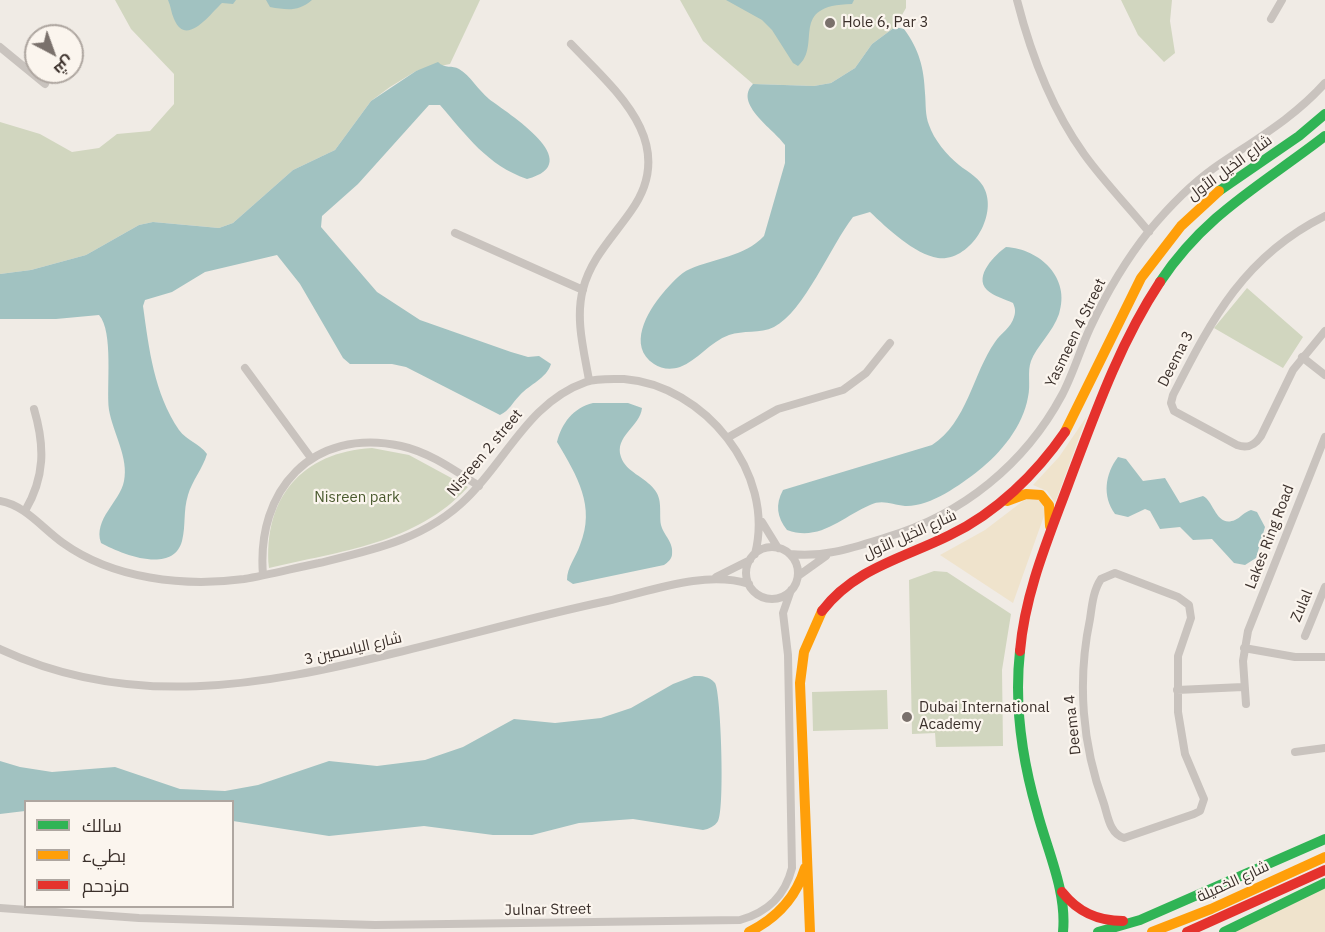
<!DOCTYPE html>
<html>
<head>
<meta charset="utf-8">
<style>
	body { margin:0 }
	#map { position:relative; width:1325px; height:932px; overflow:hidden; background:#f0ebe5; font-family:"IBM Plex Sans",Cairo,sans-serif }
	canvas { display:block }
	.legend { position:absolute; left:24px; top:800px; width:210px; height:108px; box-sizing:border-box; background:#fbf5ee; border:2px solid #aea6a0; margin:0; padding:8px 10px; list-style:none; font-size:18px; color:#3b302b }
	.legend li { display:flex; align-items:center; gap:12px; height:30px }
	.legend b { width:30px; border:2px solid #aea6a0 }
	.north { position:absolute; left:24px; top:24px; width:60px; height:60px; box-sizing:border-box; background:#fbf5ee; border:2px solid #aea6a0; border-radius:50%; rotate:139deg; font-size:16px; font-weight:700; line-height:24px; text-align:center; color:#3b302b }
	.north::after { content:''; display:block; margin:auto; width:21px; height:27px; background:#7a716c; clip-path:polygon(50% 0,100% 100%,50% 72%,0 100%) }
</style>
</head>
<body>
<div id="map">
<canvas width="1325" height="932"></canvas>
<ul class="legend">
<li><b style="height:8px;background:#30b455"></b>سالك</li>
<li><b style="height:8px;background:#ff9f0a"></b>بطيء</li>
<li><b style="height:8px;background:#e5322d"></b>مزدحم</li>
</ul>
<div class="north">ش</div>
</div>
<script>
const c = document.querySelector('canvas').getContext('2d');
c.lineJoin = 'round';
function fill(path, color) { c.fillStyle = color; c.fill(path, 'evenodd'); }
function trace(path, color, width, dash) { c.strokeStyle = color; c.lineWidth = width; c.lineCap = dash ? 'butt' : 'round'; c.setLineDash(dash || []); c.stroke(path); }
function drawText(font, color, halo, rows, align = 'center') {
  c.font = font + ' "IBM Plex Sans",Cairo,sans-serif'; c.lineWidth = 4.5; c.setLineDash([]); c.textBaseline = 'middle'; c.strokeStyle = halo; c.fillStyle = color; for (const [text, x, y, turn = 0] of rows) {
    c.save(); c.translate(x, y); c.rotate((+turn || 0) * Math.PI / 180); c.textAlign = isNaN(turn) ? turn : align; if (halo) c.strokeText(text, 0, 0); c.fillText(text, 0, 0); c.restore();
  }
}
const green = new Path2D(`
	M115,0h365l-30,64 -34,7 -26,16 -19,14 -36,49 -42,20 -60,53 -14,5 -66,-6 -14,3 -53,30 -55,15 -31,4v-152l40,12 32,18 27,-4 18,-14 33,-3 24,-27v-30l-43,-45z
	M680,0h226v8l-11,19 -23,17 -17,24 -24,15 -17,3 -61,-2 -50,-43z
	M1121,0h51l-2,21 5,32 -11,9 -26,-27z
	M1247,288l56,49 -20,31 -69,-40z
	M372,448l37,7 59,32c-52,57 -128,64 -199,81 -6,-70 33,-116 103,-120z
	M934,571l13,1 64,42 -9,56 1,76 -67,1 -1,-14 -23,1 -3,-154z
	M887,690l1,39 -75,2 -1,-39z`);
const sand = new Path2D(`
	M1087,416l-32,87 -8,-12 -14,-6 26,-28z
	M1032,497c10,3 14,8 12,19l-31,87 -73,-48 45,-25 38,-29z
	M1325,887v45h-91z`);
const water = new Path2D(`
	M168,0h68l-3,4 -11,-1c-12,11 -36,45 -48,16 -3,-6 -3,-13 -6,-19z
	M266,0h46c-14,12 -25,10 -42,7z
	M726,0h128l-2,4c-65,1 -29,41 -54,62l-5,-3 -21,-33 -10,-10z
	M895,27l9,2c15,20 20,39 21,64 1,11 0,22 4,32 5,15 18,30 30,40 9,7 22,14 26,25 12,28 -16,72 -47,68 -24,-4 -51,-30 -68,-46l-17,5c-22,28 -49,95 -79,110 -14,7 -31,3 -45,8 -19,7 -31,25 -49,32 -9,3 -19,2 -26,-3 -27,-18 -7,-52 9,-71 7,-8 17,-20 27,-24 25,-11 54,-12 74,-33l21,-73v-18c-11,-16 -52,-41 -32,-61l61,2 17,-3 24,-15 17,-24z
	M438,62c7,7 14,3 21,7 11,6 19,21 30,30 18,14 100,64 38,80 -40,-14 -60,-43 -87,-74h-11l-71,79 -36,32 -1,11 56,65 43,28 91,32 17,5 11,-1 12,8c-5,15 -21,20 -31,31 -8,8 -10,15 -20,20l-94,-48 -14,-3h-42l-7,-6 -43,-74 -23,-29 -72,17 -33,20 -27,8 -2,6c6,43 11,87 36,124 8,11 20,13 28,24 -4,14 -15,27 -19,41 -5,16 -2,31 -6,46 -9,34 -61,13 -81,2 -8,-24 19,-41 23,-62 5,-23 -11,-48 -15,-71 -3,-23 5,-78 -10,-95l-43,4h-56v-45l31,-4 55,-15 53,-30 14,-3 66,6 14,-5 60,-53 42,-20 36,-49 45,-30z
	M1006,247c34,2 65,31 53,67 -6,18 -23,33 -28,47 -4,11 0,24 -3,36 -5,29 -27,56 -50,74 -18,14 -48,36 -73,35 -13,-1 -22,-7 -35,-1 -28,12 -50,37 -83,25 -10,-13 -12,-25 -4,-40l149,-45c35,-22 41,-72 63,-103 6,-9 16,-14 19,-25 2,-6 1,-9 -1,-14 -8,-4 -20,-7 -26,-13 -14,-14 9,-36 19,-43z
	M593,403h35l14,5c-2,19 -28,28 -21,49 5,15 24,20 33,32 9,10 5,24 7,36 3,11 13,17 11,30 -1,5 -4,7 -8,10l-91,19 -6,-4c0,-13 9,-23 13,-35 16,-39 -3,-69 -23,-103 5,-19 16,-34 36,-39z
	M1118,457l8,2 17,22 22,-3 15,25 23,-7c11,5 13,32 32,24 5,-2 9,-8 16,-10l6,2 8,15 -9,31 -11,7 -11,-2 -22,-24 -19,1 -13,-13 -20,2 -10,-18 -5,-2 -17,8 -13,-3c-13,-18 -10,-40 3,-57z
	M694,676c8,0 15,0 21,7 6,9 10,127 3,138 -3,5 -9,8 -15,9l-70,-11 -54,4 -47,12h-39l-69,-9 -95,10 -96,-15 -1,-19h-206l-1,9 -25,3v-53l20,6 32,5 63,-5 65,22 45,2 33,-6 71,-24 48,5 48,-6 38,-13 51,-28 41,4 46,-5 30,-10 42,-24z`);
const street = new Path2D(`
	M1017,0c14,55 34,108 67,154 20,28 44,52 65,78
	M1271,19l11,-19
	M571,44c44,46 109,99 60,167 -18,26 -40,47 -48,78 -8,30 1,62 6,91
	M0,47l45,37
	M1325,216c-81,40 -113,103 -152,179l-2,8 3,8 63,34c11,4 18,0 24,-9l32,-66 32,-39
	M455,233l128,57
	M1302,357l23,18
	M245,368l66,90
	M727,438l51,-29 65,-19 23,-17 24,-30
	M0,501c25,4 43,28 63,42 50,36 121,44 181,36 25,-4 50,-11 75,-16 54,-13 107,-24 148,-65 40,-39 62,-96 119,-116 11,-4 26,-3 38,-3 80,6 152,94 131,175
	M25,511c20,-34 20,-65 9,-102
	M762,522l16,26
	M746 573a26 26 0 1 1 52 0a26 26 0 1 1-52 0Z
	M790,554c35,4 65,-7 97,-17 75,-22 138,-73 175,-142 11,-21 18,-45 28,-67 16,-34 35,-67 59,-97 19,-23 40,-45 65,-63 39,-27 79,-49 111,-85
	M1115,573l63,24 11,8 2,13 -13,38v56l7,42 19,45 -4,12 -6,3 -70,24c-14,-4 -16,-21 -20,-34 -22,-59 -27,-123 -14,-185 2,-13 3,-28 11,-40z
	M263,575c-7,-85 49,-148 138,-129 28,6 53,24 78,40
	M798,576l28,-20
	M716,577l34,-17
	M1305,636l20,-49
	M1244,648l51,9h30
	M0,649c130,61 262,37 395,4 71,-17 141,-37 212,-52 44,-10 98,-31 142,-17
	M1177,690l66,-3
	M1246,704l-3,-43 5,-30 77,-194
	M1295,752l30,-4
	M0,908l139,10 236,7 365,-5c28,-8 45,-24 52,-52l-4,-213 -5,-42 8,-23`);
const fast = new Path2D(`
	M1219,191l80,-55 26,-22
	M1160,282c46,-69 102,-97 165,-146
	M1020,651c-6,54 2,108 17,160 10,39 30,80 26,121
	M1098,932l42,-12 185,-81
	M1224,932l101,-49`);
const slow = new Path2D(`
	M1065,432l76,-154 40,-52 38,-35
	M1007,501l19,-7 15,1 8,10 1,21
	M749,932c28,-14 47,-34 56,-64
	M810,932l-10,-249 4,-31 18,-41
	M1152,932l59,-23 114,-52`);
const jam = new Path2D(`
	M822,611c33,-43 82,-53 128,-76 46,-22 86,-61 115,-103
	M1020,651c5,-58 28,-112 48,-166 26,-69 51,-141 92,-203
	M1062,892c16,20 35,29 61,29
	M1187,932l138,-62`);
const markers = [
	[830,23,6,"#7a716c"],
	[907,717,6,"#7a716c"]
];
const poiNames = [
	["Hole 6, Par 3",842,23],
	["Dubai International",919,708],
	["Academy",919,725]
];
const streetNames = [
	["شارع الخيل الأول",1230,168,-36],
	["Yasmeen 4 Street",1076,333,-64],
	["Deema 3",1176,359,-63],
	["Nisreen 2 street",485,453,-50],
	["شارع الخيل الأول",910,535,-24],
	["Lakes Ring Road",1270,537,-69],
	["Zulal",1302,606,-67],
	["شارع الياسمين 3",353,649,-13],
	["Deema 4",1073,725,-96],
	["شارع الخميلة",1233,882,-25],
	["Julnar Street",548,910,-1]
];
const parkNames = [
	["Nisreen park",357,498]
];
fill(green, '#d1d6bf');
fill(sand, '#efe3cc');
fill(water, '#a1c2c1');
trace(street, '#c9c3be', 8);
trace(fast, '#30b455', 10);
trace(slow, '#ff9f0a', 10);
trace(jam, '#e5322d', 10);
for (const [x, y, r, color] of markers) { const dot = new Path2D(); dot.arc(x, y, r, 0, 2 * Math.PI); c.fillStyle = color; c.fill(dot); trace(dot, '#fbf5ee', 2); }
drawText('15px', '#3b302b', '#fbf5ee', poiNames, 'left');
drawText('15px', '#3b302b', '#fbf5ee', streetNames);
drawText('15px', '#4a5a2e', '#fbf5ee', parkNames);
</script>
</body>
</html>
